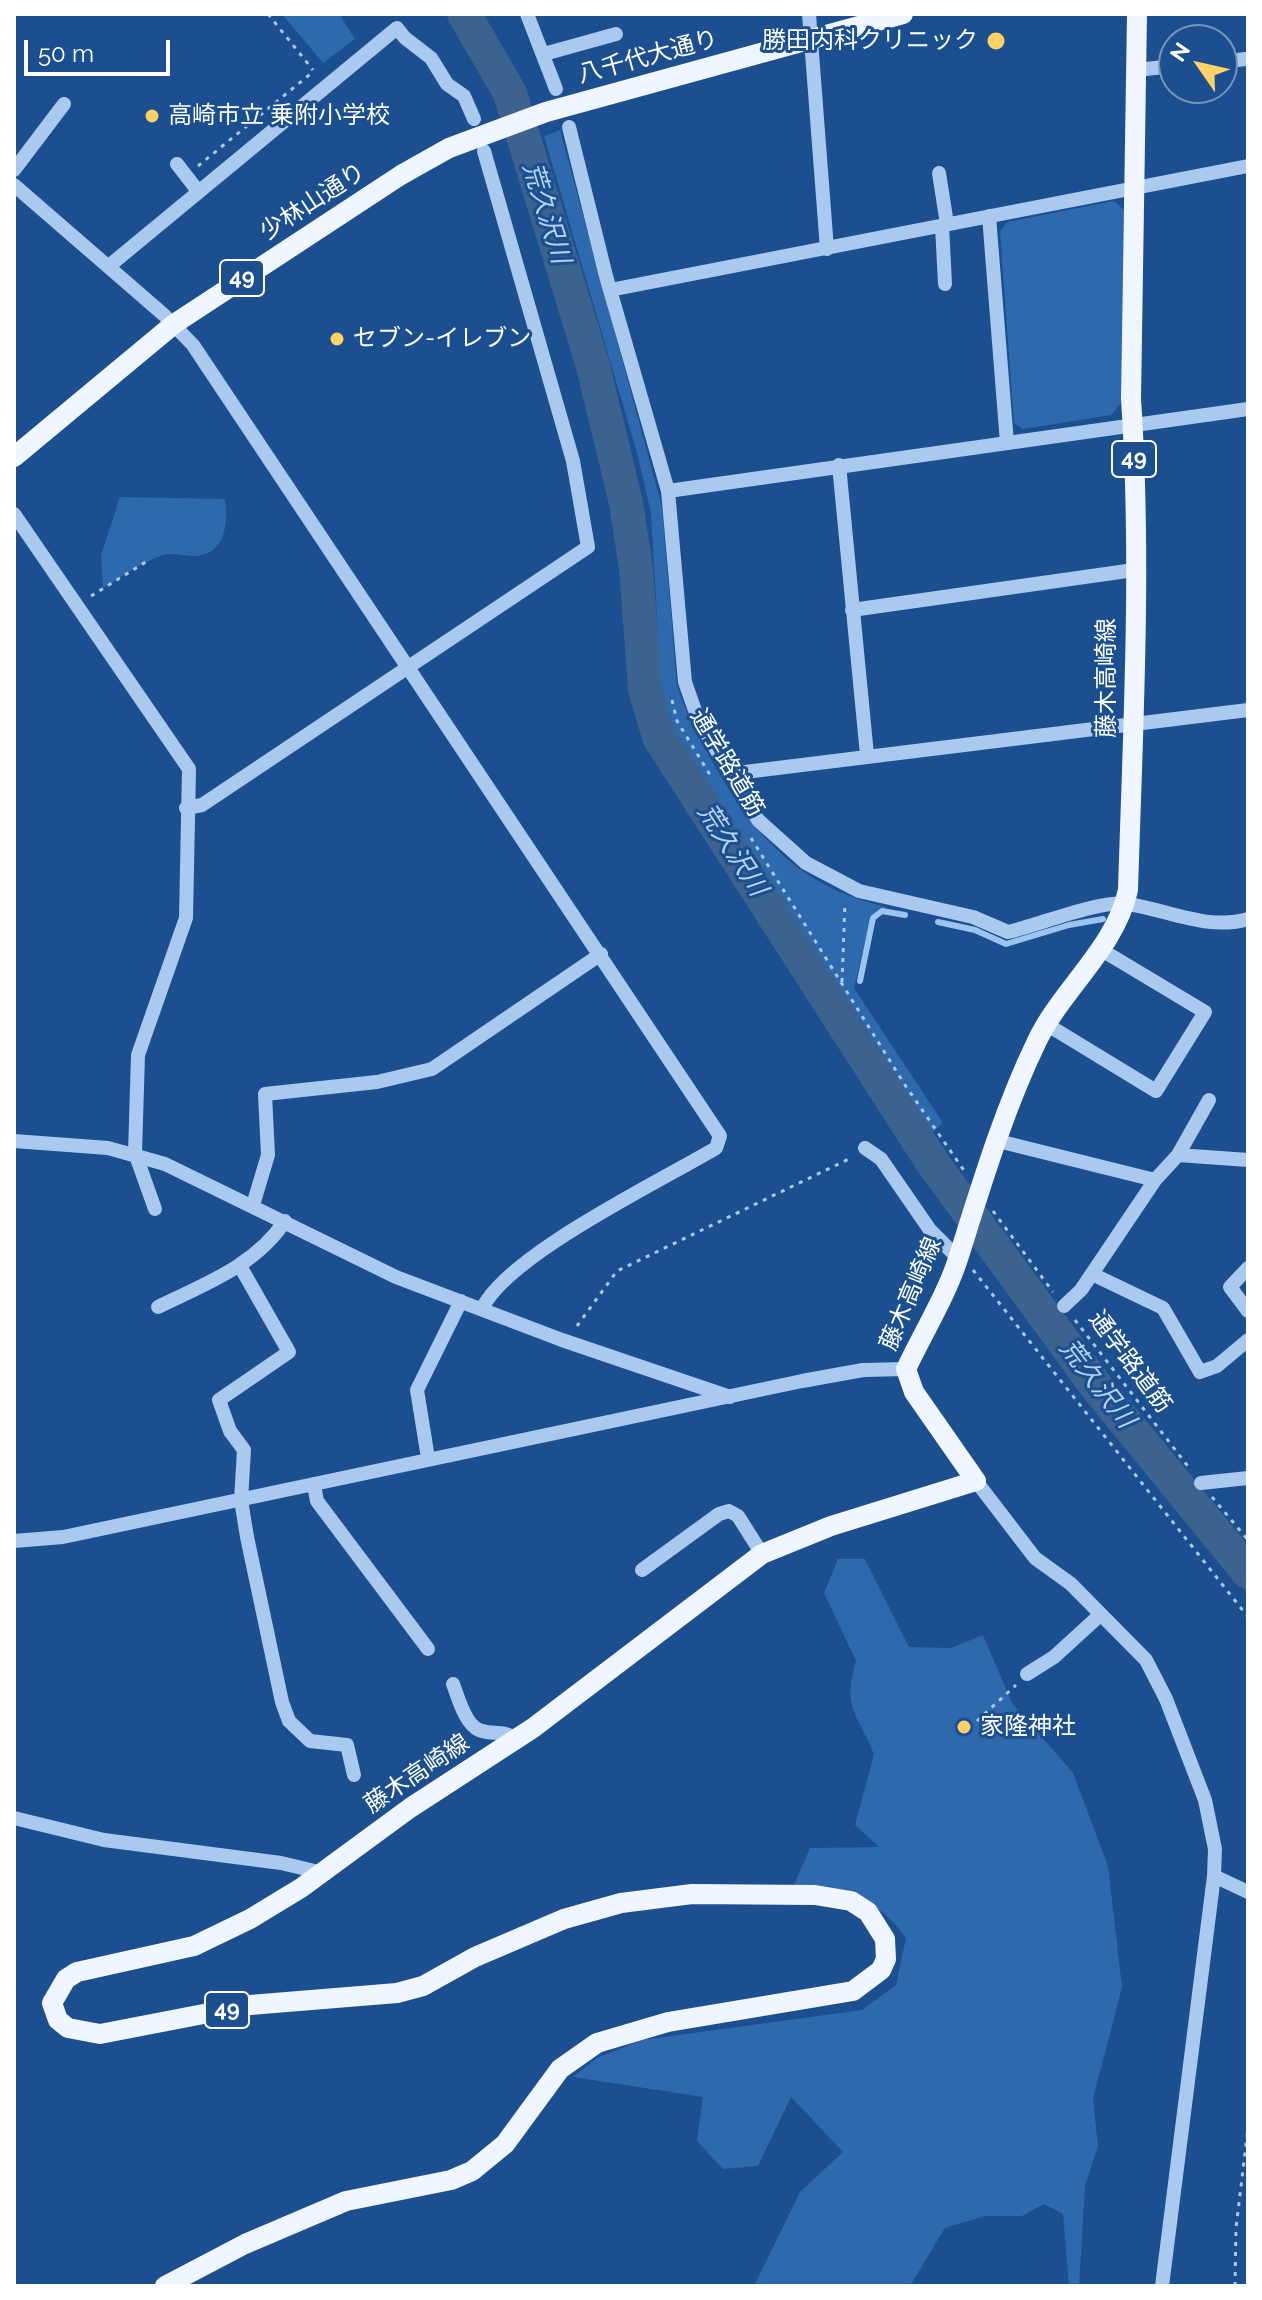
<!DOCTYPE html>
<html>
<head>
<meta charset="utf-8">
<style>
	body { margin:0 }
	#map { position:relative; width:1262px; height:2300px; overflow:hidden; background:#1b4f8f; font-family:Raleway,sans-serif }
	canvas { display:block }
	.frame { position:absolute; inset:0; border:16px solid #fff; pointer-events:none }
	.north { position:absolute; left:1158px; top:24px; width:80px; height:80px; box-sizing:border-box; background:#1b4f8f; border:2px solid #7695bc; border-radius:50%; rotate:304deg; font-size:22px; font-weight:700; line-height:32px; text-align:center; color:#fff }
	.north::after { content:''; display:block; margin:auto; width:28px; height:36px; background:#ffd166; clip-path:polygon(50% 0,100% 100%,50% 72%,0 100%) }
	.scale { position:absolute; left:24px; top:40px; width:146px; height:36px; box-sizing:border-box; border:4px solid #fff; border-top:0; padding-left:10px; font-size:24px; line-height:28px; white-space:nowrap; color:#fff; -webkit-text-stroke:6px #1b4f8f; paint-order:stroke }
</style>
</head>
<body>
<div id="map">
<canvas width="1262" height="2300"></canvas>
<div class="frame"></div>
<div class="north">N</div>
<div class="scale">50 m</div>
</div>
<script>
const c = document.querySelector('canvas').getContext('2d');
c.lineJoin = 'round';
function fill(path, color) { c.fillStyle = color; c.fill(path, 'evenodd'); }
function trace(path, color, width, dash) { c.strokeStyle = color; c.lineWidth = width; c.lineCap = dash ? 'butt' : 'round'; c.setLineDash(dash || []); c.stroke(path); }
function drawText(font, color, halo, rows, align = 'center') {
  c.font = font + ' Raleway,"Noto Sans JP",sans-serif'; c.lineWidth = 6; c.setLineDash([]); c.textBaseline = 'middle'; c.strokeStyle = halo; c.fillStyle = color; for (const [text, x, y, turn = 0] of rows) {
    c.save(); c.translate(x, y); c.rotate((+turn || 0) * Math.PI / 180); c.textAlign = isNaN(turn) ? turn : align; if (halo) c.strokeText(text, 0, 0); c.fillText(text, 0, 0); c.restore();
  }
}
const green = new Path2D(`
	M282,14h62l-3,3 14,22 -32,24z
	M560,130l102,377 15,178c8,28 22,52 36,78 43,74 86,124 174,144l-16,9 -17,72 87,132 1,4 -9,8 12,18 -3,2 -231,-357 -42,-73 -8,-36 -10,-173 -14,-60 -93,-317z
	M1114,201l10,9 -3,193 -10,12 -88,14 -9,-6 -14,-191 7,-10z
	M120,497l105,2c3,25 1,56 -31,57 -10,0 -21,-4 -31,-1 -21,7 -41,22 -60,33l-2,-33z
	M838,1559h27l44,88 42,1 32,-13 29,68 61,70 35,93 14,121 -29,112 5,47 -13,40 -6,100h-10l-6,-72 -19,-10 -22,12h-37l-40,12 -35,58h-156l46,-94 43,-40 -52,-55 -33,69 -35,3 -26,-28 6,-44 -130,-20 24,-19 45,-18 220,-30 34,-25 10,-47c-32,-45 -62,-45 -113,-51l17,-39 69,-1 -24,-22 19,-71c-17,-42 -32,-45 -18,-93l-32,-68z`);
const stream = new Path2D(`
	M938,922l37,8 31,14 63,-19 34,-6
	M860,981l13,-63 9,-7 23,4`);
const river = new Path2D(`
	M464,14l46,79 83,273 33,137 10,65 9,121 14,48 273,425 164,224 152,186`);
const path = new Path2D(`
	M268,14l45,56
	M198,166l116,-95
	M91,596l58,-36
	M672,700l5,21 35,57
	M751,838l154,247 60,87
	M842,982l3,-80
	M993,1211l60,81
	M973,1270l275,347
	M1075,1320l115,149
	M577,1326l40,-55 234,-113
	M1212,1497l36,43
	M977,1721l39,-36
	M1235,2286l1,-58 12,-100`);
const minor = new Path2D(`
	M527,14l29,75
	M809,14l18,235
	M544,54l72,-20
	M1222,62l23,-3
	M1136,70l38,-4
	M569,127l37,149 62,215 17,191 13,37 60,101 48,43 53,28 114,26 35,15c31,-7 90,-32 120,-28 40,6 80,27 120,15
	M177,164l21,27
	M14,170l50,-66
	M939,173l8,51
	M14,185l150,130 29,30 527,791 -4,12c-55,33 -209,107 -234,161
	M989,216l18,227
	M942,226l3,58
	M109,266l288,-238 8,10 26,20 16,26 17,12 10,23
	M610,290l638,-124
	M839,465l28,290
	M668,491l580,-82
	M14,514l175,255 -3,149 -48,137 -3,98 20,56
	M852,610l282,-40
	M729,774l519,-64
	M186,808l16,-3 386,-258 -15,-86 -89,-310
	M1046,1024l110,67 49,-79 -105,-63
	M14,1141l94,7 57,16 231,113 166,63 168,57
	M998,1141l157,39
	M865,1148l16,11 49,71 28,28
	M1178,1155l31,-55
	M253,1205l15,-50 -3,-61 112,-12 55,-13 169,-115
	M240,1266l49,86 -70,48 11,31 14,19 -3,50 6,37 35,165 7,19 21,20 37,4 7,30
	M1248,1268l-18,19 18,24
	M1092,1274l71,34 37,64 17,-6 31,-26
	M1064,1306l17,-16 74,-110 23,-25 70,5
	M158,1307c47,-23 97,-41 127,-86
	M428,1458l-11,-68 44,-89
	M976,1481l59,77 36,26 75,76 20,39 39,101 10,49 -1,27 -52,410
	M1201,1483l47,-5
	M314,1485l3,16 111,148
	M14,1541l49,-4 739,-156 61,-11 43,-1
	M642,1570l77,-56 10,-3 9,5 24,38
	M1027,1674l27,-17 46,-42
	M453,1684c5,13 12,40 26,46 14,6 24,-2 37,10
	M14,1818l90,22 177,23 42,10
	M1214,1876l34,16`);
const major = new Path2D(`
	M14,457l160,-133 227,-149 48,-27 97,-36 357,-98
	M165,2286l80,-42 101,-43 105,-21 21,-9 33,-27 55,-75 37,-26 71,-21 185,-31 28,-21 5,-11 -1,-20 -17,-27 -17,-11 -36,-6 -123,-1 -71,9 -57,16 -89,38 -52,29 -26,7 -147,12 -150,29 -32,-6 -10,-8 -6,-17 14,-24 11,-7 117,-26 56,-27 51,-31 109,-80 123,-80 229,-174 69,-28 145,-45 -62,-89 -8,-23c17,-36 40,-73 52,-110 23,-73 46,-150 79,-218 25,-52 79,-94 91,-151 5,-163 14,-328 3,-491l6,-385`);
const markers = [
	[996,41,10,"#ffd166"],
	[152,116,8,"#ffd166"],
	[337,339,8,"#ffd166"],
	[964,1727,8,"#ffd166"]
];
const shields = [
	[242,278,44],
	[1134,459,44],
	[227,2010,44]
];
const shieldNames = [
	["49",242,278],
	["49",1134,459],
	["49",227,2010]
];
const poiNames = [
	["勝田内科クリニック",978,41,"right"],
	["高崎市立 乗附小学校",168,116],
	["セブン-イレブン",353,339],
	["家隆神社",980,1727]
];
const streetNames = [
	["八千代大通り",648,57,-15],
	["少林山通り",313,202,-33],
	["藤木高崎線",1107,678,-90],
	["通学路道筋",727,763,59],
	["藤木高崎線",911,1294,-67],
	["通学路道筋",1130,1362,53],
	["藤木高崎線",417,1774,-34]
];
const waterNames = [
	["荒久沢川",546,213,73],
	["荒久沢川",732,850,57],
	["荒久沢川",1097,1384,52]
];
fill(green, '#2e69ad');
trace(stream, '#9cc4f0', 6);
trace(river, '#3c6290', 34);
trace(path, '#a9c9ee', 3, [4, 6]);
trace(minor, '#a9c9ee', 14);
trace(major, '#f0f6ff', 20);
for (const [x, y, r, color] of markers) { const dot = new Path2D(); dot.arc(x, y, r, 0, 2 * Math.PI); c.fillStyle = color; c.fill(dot); trace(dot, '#1b4f8f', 3); }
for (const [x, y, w] of shields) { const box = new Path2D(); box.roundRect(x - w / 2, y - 18, w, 36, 6); c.fillStyle = '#1b4f8f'; c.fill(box); trace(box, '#fff', 2); }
drawText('bold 22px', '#fff', null, shieldNames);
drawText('24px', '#fff', '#1b4f8f', poiNames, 'left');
drawText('24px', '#fff', '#1b4f8f', streetNames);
drawText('italic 26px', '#b5d3f5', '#1b4f8f', waterNames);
</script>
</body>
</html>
